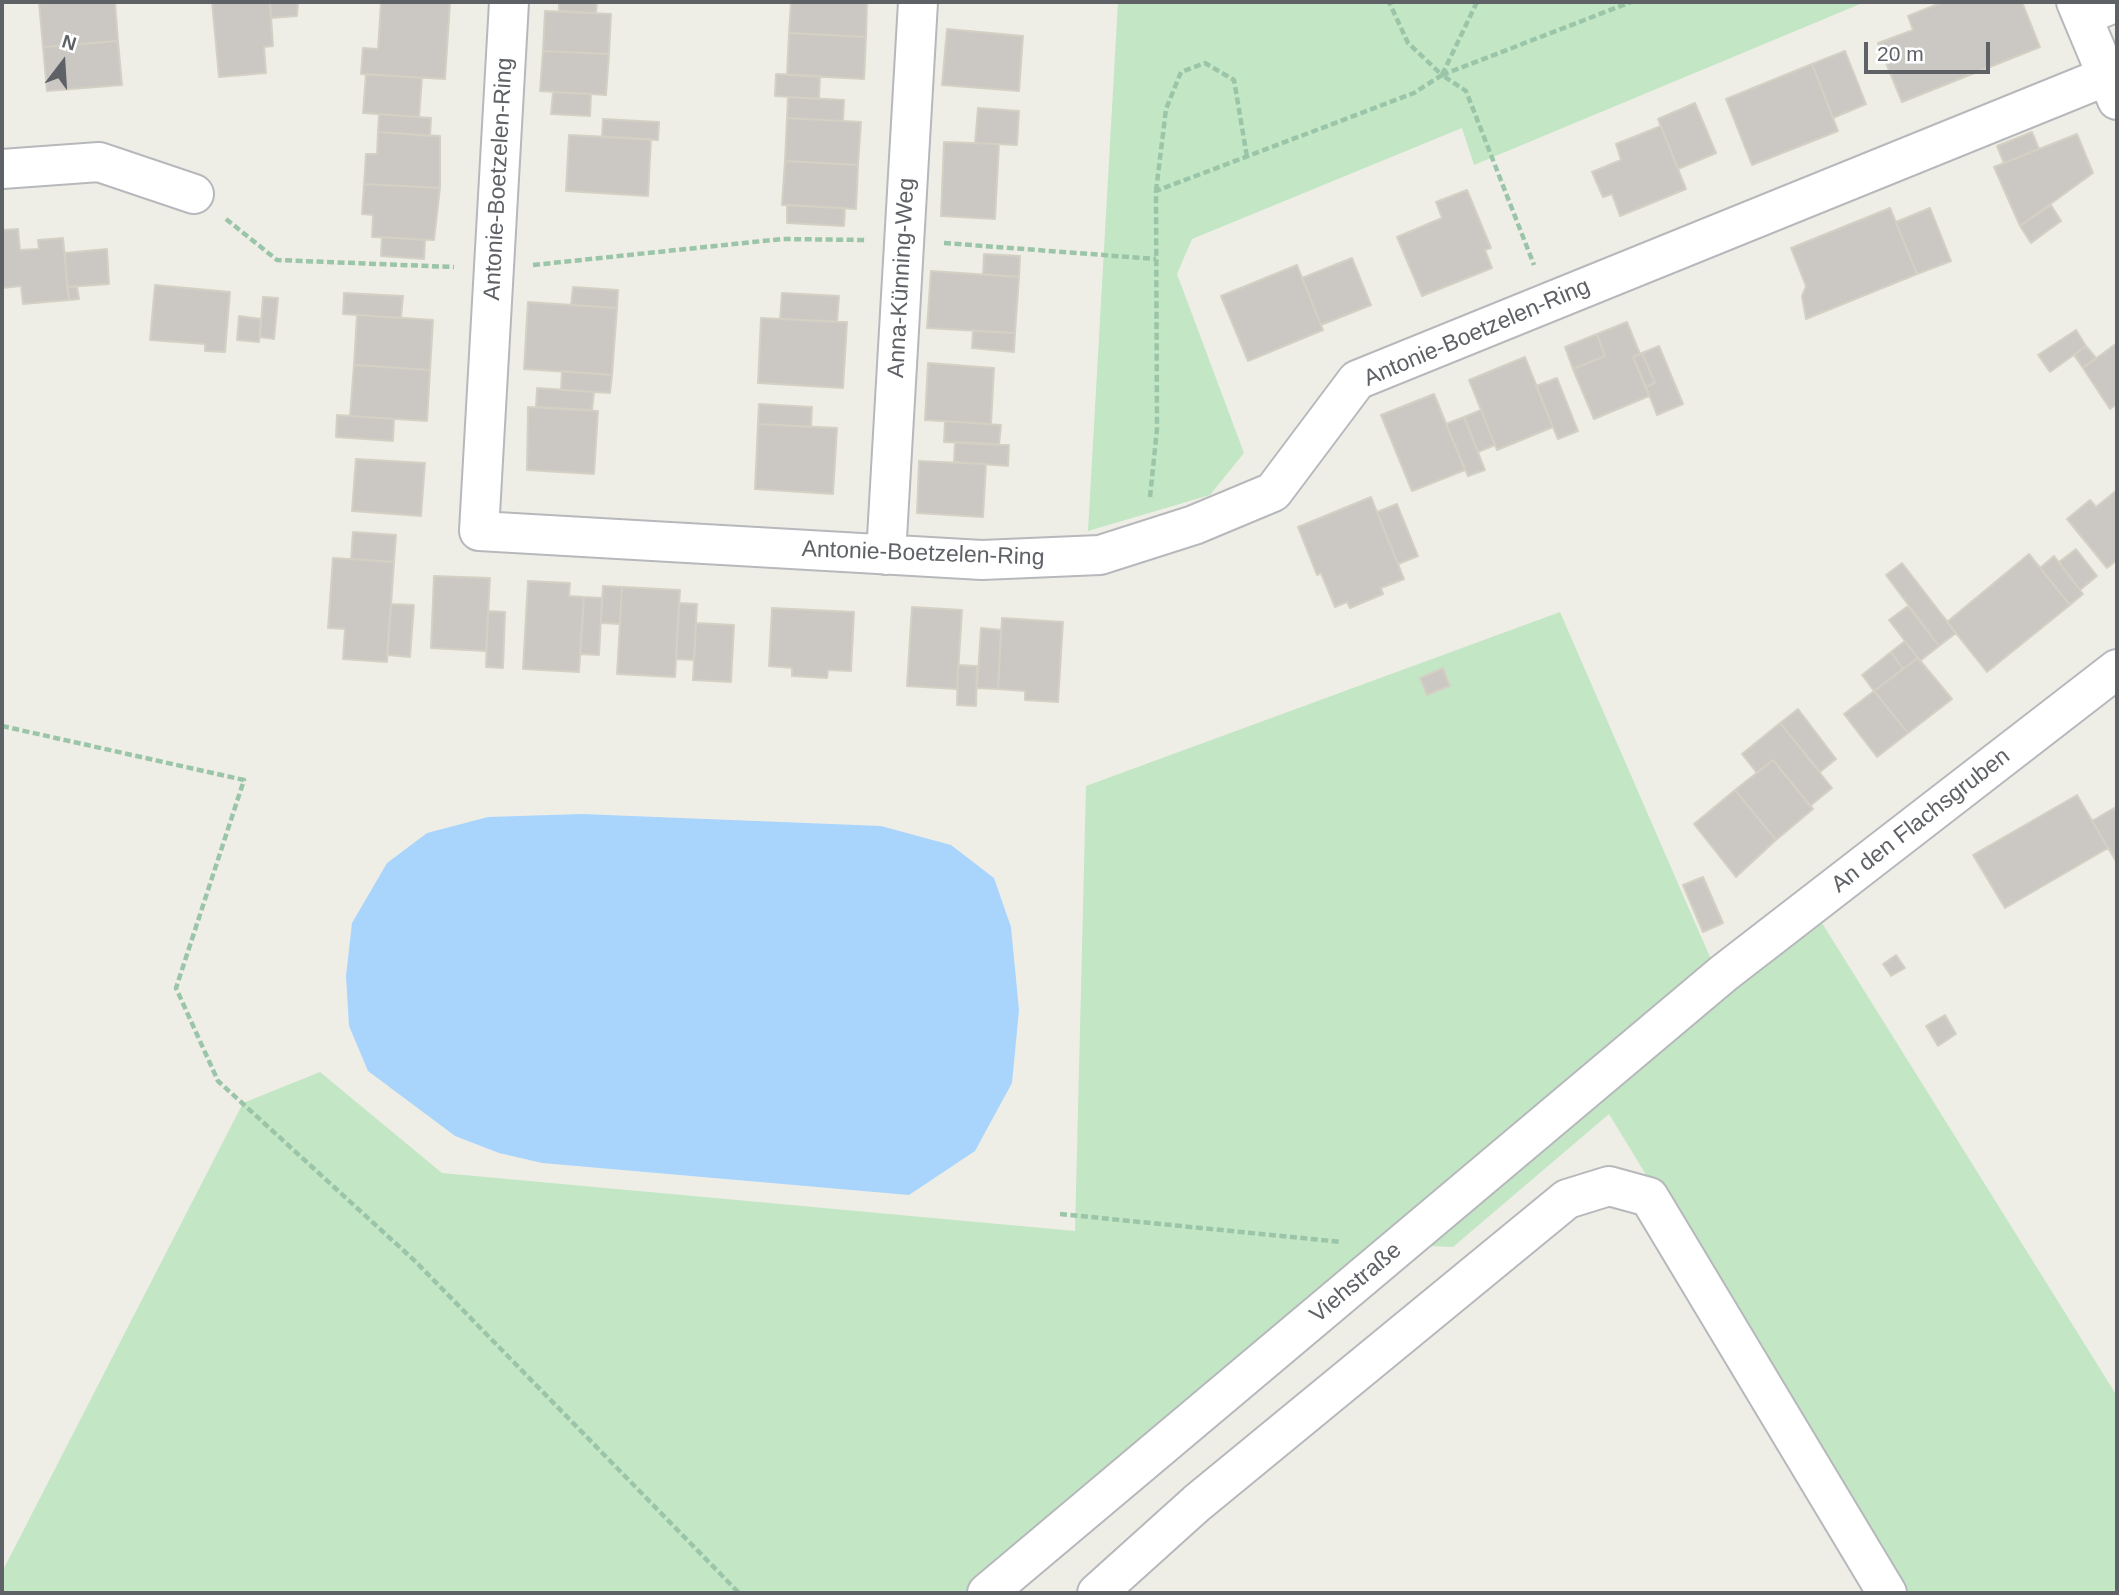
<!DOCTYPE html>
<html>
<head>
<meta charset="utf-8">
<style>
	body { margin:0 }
	#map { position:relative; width:2119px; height:1595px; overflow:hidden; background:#efeee6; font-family:Arial,sans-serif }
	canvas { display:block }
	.frame { position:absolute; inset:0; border:4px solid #5e6166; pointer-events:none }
	.north { position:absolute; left:28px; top:28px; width:70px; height:70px; -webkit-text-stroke:5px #fff; paint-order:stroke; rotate:17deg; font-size:19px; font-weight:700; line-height:28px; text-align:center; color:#5e6166 }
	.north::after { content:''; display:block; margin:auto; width:24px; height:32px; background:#5e6166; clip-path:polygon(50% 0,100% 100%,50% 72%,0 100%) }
	.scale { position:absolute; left:1864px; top:42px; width:126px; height:32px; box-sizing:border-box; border:4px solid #5e6166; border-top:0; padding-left:9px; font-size:21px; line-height:24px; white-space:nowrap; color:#5e6166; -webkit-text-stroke:5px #fff; paint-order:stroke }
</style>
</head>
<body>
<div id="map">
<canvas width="2119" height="1595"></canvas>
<div class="frame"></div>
<div class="north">N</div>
<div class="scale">20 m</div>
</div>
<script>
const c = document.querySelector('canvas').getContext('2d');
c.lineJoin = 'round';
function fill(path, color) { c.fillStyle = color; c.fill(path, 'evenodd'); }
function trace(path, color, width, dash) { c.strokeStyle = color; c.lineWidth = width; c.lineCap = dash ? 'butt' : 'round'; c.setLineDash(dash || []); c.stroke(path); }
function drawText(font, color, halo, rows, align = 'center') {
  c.font = font + ' Arial,sans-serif'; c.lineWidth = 7; c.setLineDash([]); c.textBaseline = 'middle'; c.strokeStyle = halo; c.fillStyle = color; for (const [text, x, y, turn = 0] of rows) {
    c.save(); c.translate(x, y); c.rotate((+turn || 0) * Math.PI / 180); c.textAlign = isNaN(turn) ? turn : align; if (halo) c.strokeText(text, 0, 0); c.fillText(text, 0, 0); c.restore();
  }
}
const green = new Path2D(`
	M1118,2h747l-391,163 -12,-37 -270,111 -15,35 67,179 -34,42 -122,36z
	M1560,612l163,375 94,-72 300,481v197h-217l-291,-479 -156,133 -75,-3 -407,349h-969v-21l241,-469 77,-31 122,101 633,58 11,-445z`);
const water = new Path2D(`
	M582,814l299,12 70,19 43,33 17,49 8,83 -7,73 -37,68 -66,44 -367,-32 -43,-10 -44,-17 -87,-65 -19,-45 -3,-50 6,-53 35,-60 40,-30 61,-16z`);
const building = new Path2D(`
	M115,2l3,39 -75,6 -4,-44z
	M212,2h58l3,44 -9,1 2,26 -47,4z
	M270,2h28l-1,14 -26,2z
	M381,2h69l-5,77 -84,-5 2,-26 15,1z
	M559,2h38l-1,11 -37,-2z
	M791,2h76l-1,35 -77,-4z
	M1943,2h79l18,45 -138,55 -24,-59 35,-13 -5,-14z
	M545,11l66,3 -2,40 -66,-3z
	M947,29l76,7 -4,55 -77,-6z
	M789,33l77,4 -2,42 -77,-4z
	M118,41l4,44 -75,6 -4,-44z
	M543,51l66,3 -3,41 -66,-4z
	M1845,51l21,53 -33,14 -21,-54z
	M1812,64l26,67 -86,34 -26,-66z
	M366,74l56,4 -3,39 -56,-4z
	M776,74l44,2 -1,23 -44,-3z
	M553,92l38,2 -1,22 -39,-2z
	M788,97l56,3 -1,21 -56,-3z
	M1695,103l21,50 -38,16 -20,-50z
	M978,108l41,3 -2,34 -42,-2z
	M379,114l52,4 -1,18 -52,-4z
	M787,118l74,4 -3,43 -73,-4z
	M603,119l56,3 -1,18 -56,-3z
	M1661,126l25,63 -66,27 -8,-22 -9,3 -11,-25 29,-12 -5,-16z
	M378,132l62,4v52l-76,-4 2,-30h11z
	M2032,132l7,17 -35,14 -7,-17z
	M2077,134l16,39 -73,53 -26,-59z
	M569,135l82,4 -3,57 -82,-5z
	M944,142l55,2 -4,75 -54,-3z
	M785,161l73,4 -2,44 -74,-4z
	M364,184l76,4 -6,52 -62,-3 1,-22 -11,-1z
	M1467,190l24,58 -6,2 7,18 -70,28 -25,-59 45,-19 -6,-16z
	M787,205l58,3 -1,18 -57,-3z
	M2051,205l10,16 -30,22 -11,-17z
	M1890,208l27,66 -111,45 -4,-23 4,-10 -15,-38z
	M1930,208l21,53 -34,13 -21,-52z
	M18,229l2,21 19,-1 -1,-9 25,-2 6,62 -46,4 -2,-18 -19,2v-58z
	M382,237l43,3 -1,19 -43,-3z
	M107,249l2,35 -42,3 -2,-34z
	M984,254l36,2 -1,21 -36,-3z
	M1352,258l19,47 -50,20 -19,-47z
	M1297,265l26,65 -75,31 -27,-65z
	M931,271l88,6 -4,56 -88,-5z
	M155,285l75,7 -5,60 -20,-1v-7l-55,-4z
	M67,287h10l2,12 -10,1z
	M573,287l45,3 -1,18 -46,-3z
	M344,293l59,3 -2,22 -58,-4z
	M782,293l57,3 -2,26 -57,-3z
	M263,297l15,1 -4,41 -14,-2z
	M528,302l89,6 -5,67 -88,-6z
	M357,315l76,5 -3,50 -76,-5z
	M239,316l22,3 -2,23 -22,-2z
	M761,318l86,4 -4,66 -85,-5z
	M1627,322l13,32 -7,3 16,39 -55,23 -21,-50 32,-13 -8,-22z
	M2076,330l10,16 -36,26 -12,-17z
	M973,331l42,2 -1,19 -42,-4z
	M1597,334l8,22 -32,13 -8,-22z
	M2117,343v61l-7,5 -27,-41z
	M1659,346l24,58 -26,11 -11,-28 9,-4 -13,-30z
	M2086,346l10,12 -13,10 -9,-13z
	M1642,353l13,30 -9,4 -13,-30z
	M1525,357l28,70 -56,23 -28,-70z
	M928,363l66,5 -3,56 -66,-4z
	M354,365l76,5 -3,51 -77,-5z
	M562,371l50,4 -2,18 -49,-3z
	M1557,378l21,53 -20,8 -22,-53z
	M537,388l57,4 -2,18 -56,-3z
	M1434,394l31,76 -53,21 -31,-76z
	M759,404l53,3 -1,20 -53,-3z
	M528,407l70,4 -4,63 -67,-4z
	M1481,410l14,35 -17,7 -14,-35z
	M337,415l57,4 -1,22 -57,-4z
	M1464,417l21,53 -17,6 -22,-52z
	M945,421l56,4 -2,20 -55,-3z
	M758,424l79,4 -4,66 -78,-5z
	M955,442l54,3 -1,21 -54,-4z
	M356,459l69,4 -4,53 -69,-5z
	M919,461l67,3 -3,53 -66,-4z
	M2117,490v70l-10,8 -40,-49 23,-19 6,7z
	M1371,497l33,82 -23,9 2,6 -33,14 -3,-6 -12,5 -14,-34 -4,2 -19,-48z
	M1397,504l21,52 -20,8 -21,-52z
	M353,532l43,3 -2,27 -43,-3z
	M2076,549l21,27 -17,14 -21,-28z
	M2029,554l41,51 -83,67 -40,-50z
	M2054,556l29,38 -13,11 -30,-37z
	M333,558l61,4 -7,100 -44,-3 2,-30 -17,-1z
	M1902,563l54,70 -17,13 -53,-71z
	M434,576l56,2 -4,73 -55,-3z
	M528,581l42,2 -1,13 15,1 -5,75 -56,-3z
	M603,586l19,1 -2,37 -19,-1z
	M622,587l58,3 -5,87 -58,-3z
	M584,597l18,1 -3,57 -19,-1z
	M679,603l18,1 -3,56 -18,-1z
	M391,604l23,1 -4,52 -23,-2z
	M1908,606l31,40 -19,15 -31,-41z
	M912,607l50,3 -5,79 -50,-3z
	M772,608l82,4 -3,59 -23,-1 -1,8 -35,-2v-8l-23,-2z
	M488,611l17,1 -2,56 -17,-1z
	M1002,618l61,4 -5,80 -33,-2v-9l-27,-2z
	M696,623l38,2 -3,57 -38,-2z
	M981,628l20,2 -3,59 -21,-1z
	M1905,641l13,17 -15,11 -12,-17z
	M1891,652l12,17 -29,22 -12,-16z
	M1918,658l34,41 -44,34 -34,-42z
	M958,665l19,1 -1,40 -19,-1z
	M1443,668l7,18 -23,9 -7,-17z
	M1874,691l34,42 -31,24 -33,-43z
	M1798,709l38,50 -16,13 -40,-49z
	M1780,723l52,65 -22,18 -37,-46 -16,13 -15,-19z
	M1773,760l40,49 -37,31 -41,-50z
	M1735,790l41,50 -40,37 -42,-53z
	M2077,795l31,53 -103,60 -32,-53z
	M2114,808l3,5v50l-25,-42z
	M1703,877l20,46 -20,9 -20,-47z
	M1896,955l9,13 -14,8 -8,-12z
	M1945,1015l11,19 -18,12 -12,-20z`);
const path = new Path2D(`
	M1477,2l-35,73 24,16 68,174
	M1442,75l189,-73
	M1156,191l10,-82 15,-37 24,-9 29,17 13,77
	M226,219l51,41 177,7
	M944,243l212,16
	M533,265l249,-26 84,1
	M1150,497l7,-68 -1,-238 258,-98 28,-18 -34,-32 -19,-41
	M2,726l242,54 -68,208 42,93 197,180 324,332
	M1060,1214l282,28`);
const minor = new Path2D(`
	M509,2l-30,529 503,29 118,-5 94,-30 79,-33 84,-112 750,-304
	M2076,2l41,98
	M2082,16l35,-14
	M2,169l97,-7 95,32
	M886,555l32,-553
	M987,1593l737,-620 393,-304
	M1097,1593l100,-90 370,-304 42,-13 40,11 238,396`);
const streetNames = [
	["Antonie-Boetzelen-Ring",499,179,-87],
	["Anna-Künning-Weg",902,278,-87],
	["Antonie-Boetzelen-Ring",1477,333,-23],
	["Antonie-Boetzelen-Ring",923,554,2],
	["An den Flachsgruben",1921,821,-38],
	["Viehstraße",1356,1283,-40]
];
fill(green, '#c3e6c5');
fill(water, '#a9d5fd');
fill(building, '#cbc8c3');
trace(building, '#d4d0c4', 2);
trace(minor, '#b6b8bc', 42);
trace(path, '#9bc5a8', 4.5, [7, 3.5]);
trace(minor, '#fff', 38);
drawText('23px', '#5e6166', '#fff', streetNames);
</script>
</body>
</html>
